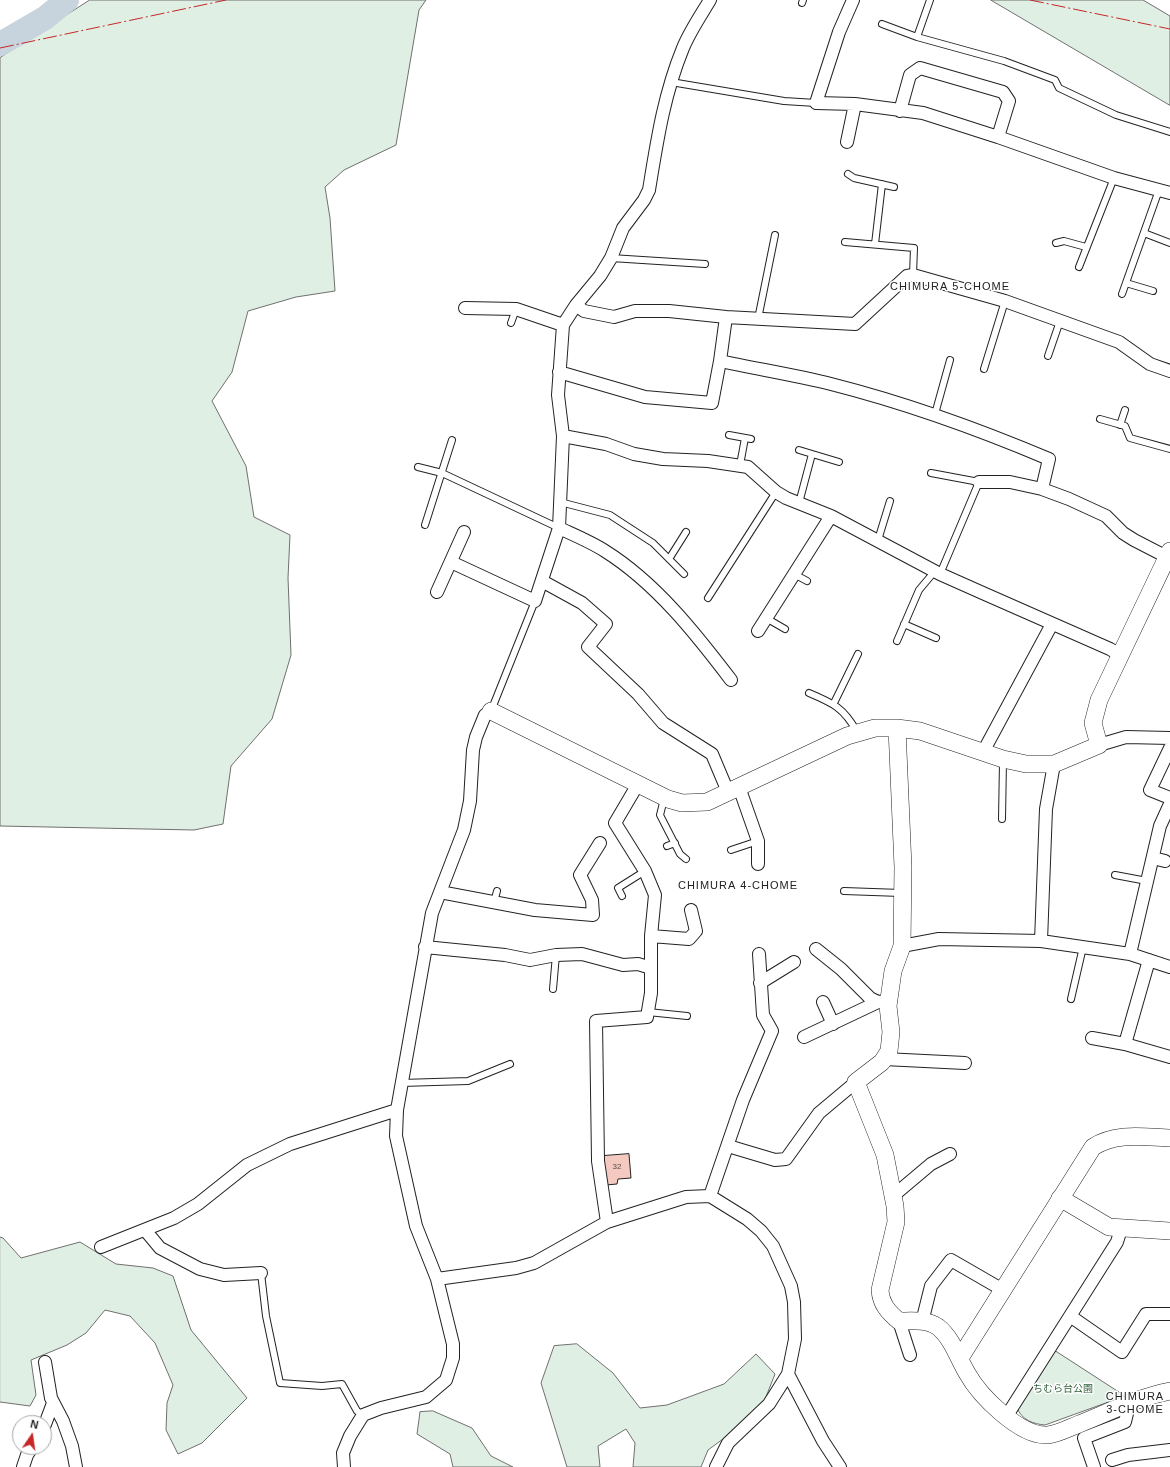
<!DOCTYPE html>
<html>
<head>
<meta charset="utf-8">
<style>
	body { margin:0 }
	#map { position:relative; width:1170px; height:1467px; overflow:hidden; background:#fff; font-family:Helvetica,sans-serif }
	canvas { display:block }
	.north { position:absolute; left:12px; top:1415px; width:40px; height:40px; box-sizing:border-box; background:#fff; border:1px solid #a7a7a7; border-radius:50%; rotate:13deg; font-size:11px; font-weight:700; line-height:16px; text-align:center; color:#222 }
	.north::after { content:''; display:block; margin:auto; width:14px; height:18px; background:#c62828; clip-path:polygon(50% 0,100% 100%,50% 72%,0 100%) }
</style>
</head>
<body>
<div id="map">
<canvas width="1170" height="1467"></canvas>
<div class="north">N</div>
</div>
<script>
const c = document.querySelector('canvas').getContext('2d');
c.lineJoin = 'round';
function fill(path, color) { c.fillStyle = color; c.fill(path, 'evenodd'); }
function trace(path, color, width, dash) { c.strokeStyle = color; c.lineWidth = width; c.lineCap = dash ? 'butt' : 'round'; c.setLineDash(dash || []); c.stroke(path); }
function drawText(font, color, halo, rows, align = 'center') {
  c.font = font + ' Helvetica,"Noto Sans JP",sans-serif'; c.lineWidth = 3; c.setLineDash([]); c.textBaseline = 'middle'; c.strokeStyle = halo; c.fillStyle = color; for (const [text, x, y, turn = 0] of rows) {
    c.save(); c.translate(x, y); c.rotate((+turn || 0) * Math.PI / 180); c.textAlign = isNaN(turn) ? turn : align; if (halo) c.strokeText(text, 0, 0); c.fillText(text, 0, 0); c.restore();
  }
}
const green = new Path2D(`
	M90,0h336l-7,10 -23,135 -52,25 -19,17 5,31 5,73 -39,6 -48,14 -16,61 -20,29 34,65 8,51 36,18 -2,43 3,77 -19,64 -41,47 -8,58 -29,6 -194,-4v-768z
	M991,0h152l27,16v89z
	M0,1237l3,1 18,20 59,-16 36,22 37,4 20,8 18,54 56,68 -45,45 -24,11 -12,-24 1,-27 6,-18 -18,-42 -25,-27 -25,-6 -19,23 -19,12 -36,15 5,35 -6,11 -30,-4z
	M577,1344l36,29 27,35 27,-3 57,-21 32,-30 19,20 -15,38 -52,38 -7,17h-68l2,-24 -9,-14 -28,17 2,21h-33l-26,-84 13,-37z
	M1054,1350l71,46 -80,29c-12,-1 -23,-5 -28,-17z
	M433,1411l39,17 19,28 22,11h-60l-3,-13 -33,-20 3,-22z`);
const river = new Path2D(`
	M0,44l45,-26 22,-18`);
const building = new Path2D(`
	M629,1154l2,24 -13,1 -1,5 -11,1 -3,-29z`);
const lane = new Path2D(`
	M802,3l1,-3
	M882,24l35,13 87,24 51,19 4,8 57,27 54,17
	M917,37l13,-37
	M671,82l113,19 32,2
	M848,174l6,4 40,9
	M1144,233l26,10
	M845,242l69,6 -1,27
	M1056,243l8,-2 22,6
	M875,244l7,-60
	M611,258l94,6
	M1079,267l35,-89
	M1126,283l27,8
	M1122,294l37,-104
	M758,319l17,-84
	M511,323l5,-14
	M1048,356l12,-35
	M984,369l21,-68
	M935,414l15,-54
	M1100,419l25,7 5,12 40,11
	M1120,425l5,-15
	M729,435l22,4
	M799,450l40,12
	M740,465l5,-27
	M418,467l24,6 117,55
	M931,473l48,9 -39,92
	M560,502l50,13 43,28 31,31
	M799,503l13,-49
	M425,525l27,-85
	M878,540l12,-39
	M669,559l17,-27
	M794,574l13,7
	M708,598l68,-106
	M766,618l19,11
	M904,624l32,14
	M897,641l22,-51 16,-19
	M809,693c24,10 35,15 48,39
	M834,703l24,-49
	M491,711l44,-110
	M664,799l-4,16 20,39 6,5
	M1002,819l1,-58
	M667,846l8,-3
	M731,850l27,-9
	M1115,875l32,6
	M844,891l57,2
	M622,896l-4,-8 27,-17
	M494,902l3,-11
	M553,989l3,-34
	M1071,999l12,-52
	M648,1012l39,4
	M401,1083l67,-2 42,-17
	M261,1273l5,43 14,67 42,3 20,-2 15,27 6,4`);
const street = new Path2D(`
	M853,0l-14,32 -23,71 39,1 68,9 75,24 116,41 56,15
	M900,111l10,-36 10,-7 83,24 6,9 -11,36
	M847,142l8,-38
	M576,305l8,6 30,6 21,-6h34l57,6 129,7 52,-48 6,-1 92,26 114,41 31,22 20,7
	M465,308l51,1 47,16
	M720,361c37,8 74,14 111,23 75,19 147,45 218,75l-7,30
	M559,372l86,25 67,6 8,-42 6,-44
	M563,436l43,8 28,10 29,5 45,2 40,6 28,25 10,6 45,18 109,58 45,20 125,55 10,6
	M979,482h31l32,7 27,10 37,17 17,17 11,7 33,17
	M559,528c15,7 32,14 46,23 51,32 91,83 126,129
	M451,562l84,39 24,-73 4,-92 -5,-41 5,-70 13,-20 24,-29 11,-18 12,-30 21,-28 5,-10c8,-49 15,-96 34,-142 7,-17 18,-33 27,-48
	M542,581l40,22 24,21 -18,23 50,47 25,29 49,31 16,38
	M437,592l27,-60
	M758,631l73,-115
	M1099,745l27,-8 44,1
	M1170,748l-20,42 20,8
	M983,752l69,-128
	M739,787l19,54v23
	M1153,858l12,3
	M440,892l95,18 58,5 -1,-15 -12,-25 20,-32
	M651,936l38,3 7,-8 -5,-21
	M1041,941l5,-132 8,-45
	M902,946l37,-7 102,2 89,13 40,13
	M425,947l80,8 25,5 26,-5 26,-1 41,11 15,-1 13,4
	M816,949l25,20 29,29 8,4
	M1130,954l30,-128 10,-22
	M1149,960l-24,84 45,13
	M760,983l34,-21
	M823,1002l10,22
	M804,1037l74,-35 11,-1
	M1092,1038l33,6
	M884,1059l81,4
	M728,1146l47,14 11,-1 33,-46 37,-31
	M710,1196l33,-96 29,-69 -9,-16 -4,-61
	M893,1196l38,-32 19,-10
	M607,1222l-9,-61 -2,-140 51,-4 4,-24v-57l4,-41 -10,-24 -30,-48 23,-39
	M145,1230l15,18 40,21 24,6 37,-2
	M101,1247l73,-29 24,-14 49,-39 43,-21 107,-34
	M437,1279l79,-11 18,-5 73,-41 79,-25 24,-1 37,23 14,12 12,15 18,40 3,16 1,37 -7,35 -19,30 -41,39 -12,24
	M1070,1316l52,36 24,-38h24
	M899,1321l11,34
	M922,1322l9,-36 20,-26 52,30
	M45,1362l6,36 12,23 9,25 4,21
	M788,1374l35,67 17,26
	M1006,1417l111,-175 4,-13
	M44,1427l9,-24
	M1112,1460l16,-5 42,-5
	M23,1467l4,-12 5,-8
	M344,1467l-1,-14 7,-17 13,-21 18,-7 45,-11 20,-17 7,-22v-14l-16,-65 -21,-53 -20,-90 1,-26 35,-197 32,-83 6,-29 3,-51 3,-13 9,-22 6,-4
	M1094,1467l-10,-29 41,-16 4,-17`);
const secondary = new Path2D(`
	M491,711l177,88 14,4 25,-1 140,-66 28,-8h22l23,3 83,28 23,5h28l45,-19 -6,-22 6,-23 71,-149
	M897,728l6,139 -1,79 -9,25 -5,35 3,26 -2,19 -7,11 -26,20 29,73 10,51 1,16 -16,68c1,14 8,22 19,31 12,0 28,-2 39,6 14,11 20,31 29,46 12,22 53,64 81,62 10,-1 21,-7 31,-11 30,-12 60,-27 91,-33
	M1060,1198l49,29 61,4
	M960,1358l133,-211c23,-15 51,-10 77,-9`);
const power = new Path2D(`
	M1030,0l140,29
	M0,48l226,-48`);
const numberNames = [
	["32",617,1167]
];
const parkNames = [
	["ちむら台公園",1063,1389]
];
const neighbourhoodNames = [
	["CHIMURA 5-CHOME",950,287],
	["CHIMURA 4-CHOME",738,886],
	["CHIMURA",1135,1397],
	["3-CHOME",1135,1410]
];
fill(green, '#e0efe3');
trace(green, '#6f6f6f', 1);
trace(river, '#c7d3dd', 24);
fill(building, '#f3c9c0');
trace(building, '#222', 1);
trace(lane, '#222', 8);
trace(street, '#222', 14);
trace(secondary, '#222', 18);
trace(lane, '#fff', 6);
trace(street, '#fff', 12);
trace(secondary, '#fff', 17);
trace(power, '#c62828', 1, [14, 3, 2, 3]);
drawText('8px', '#564c4a', null, numberNames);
drawText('10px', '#2f5e38', '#fff', parkNames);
c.letterSpacing = '1px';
drawText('11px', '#222', '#fff', neighbourhoodNames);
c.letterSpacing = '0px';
</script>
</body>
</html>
